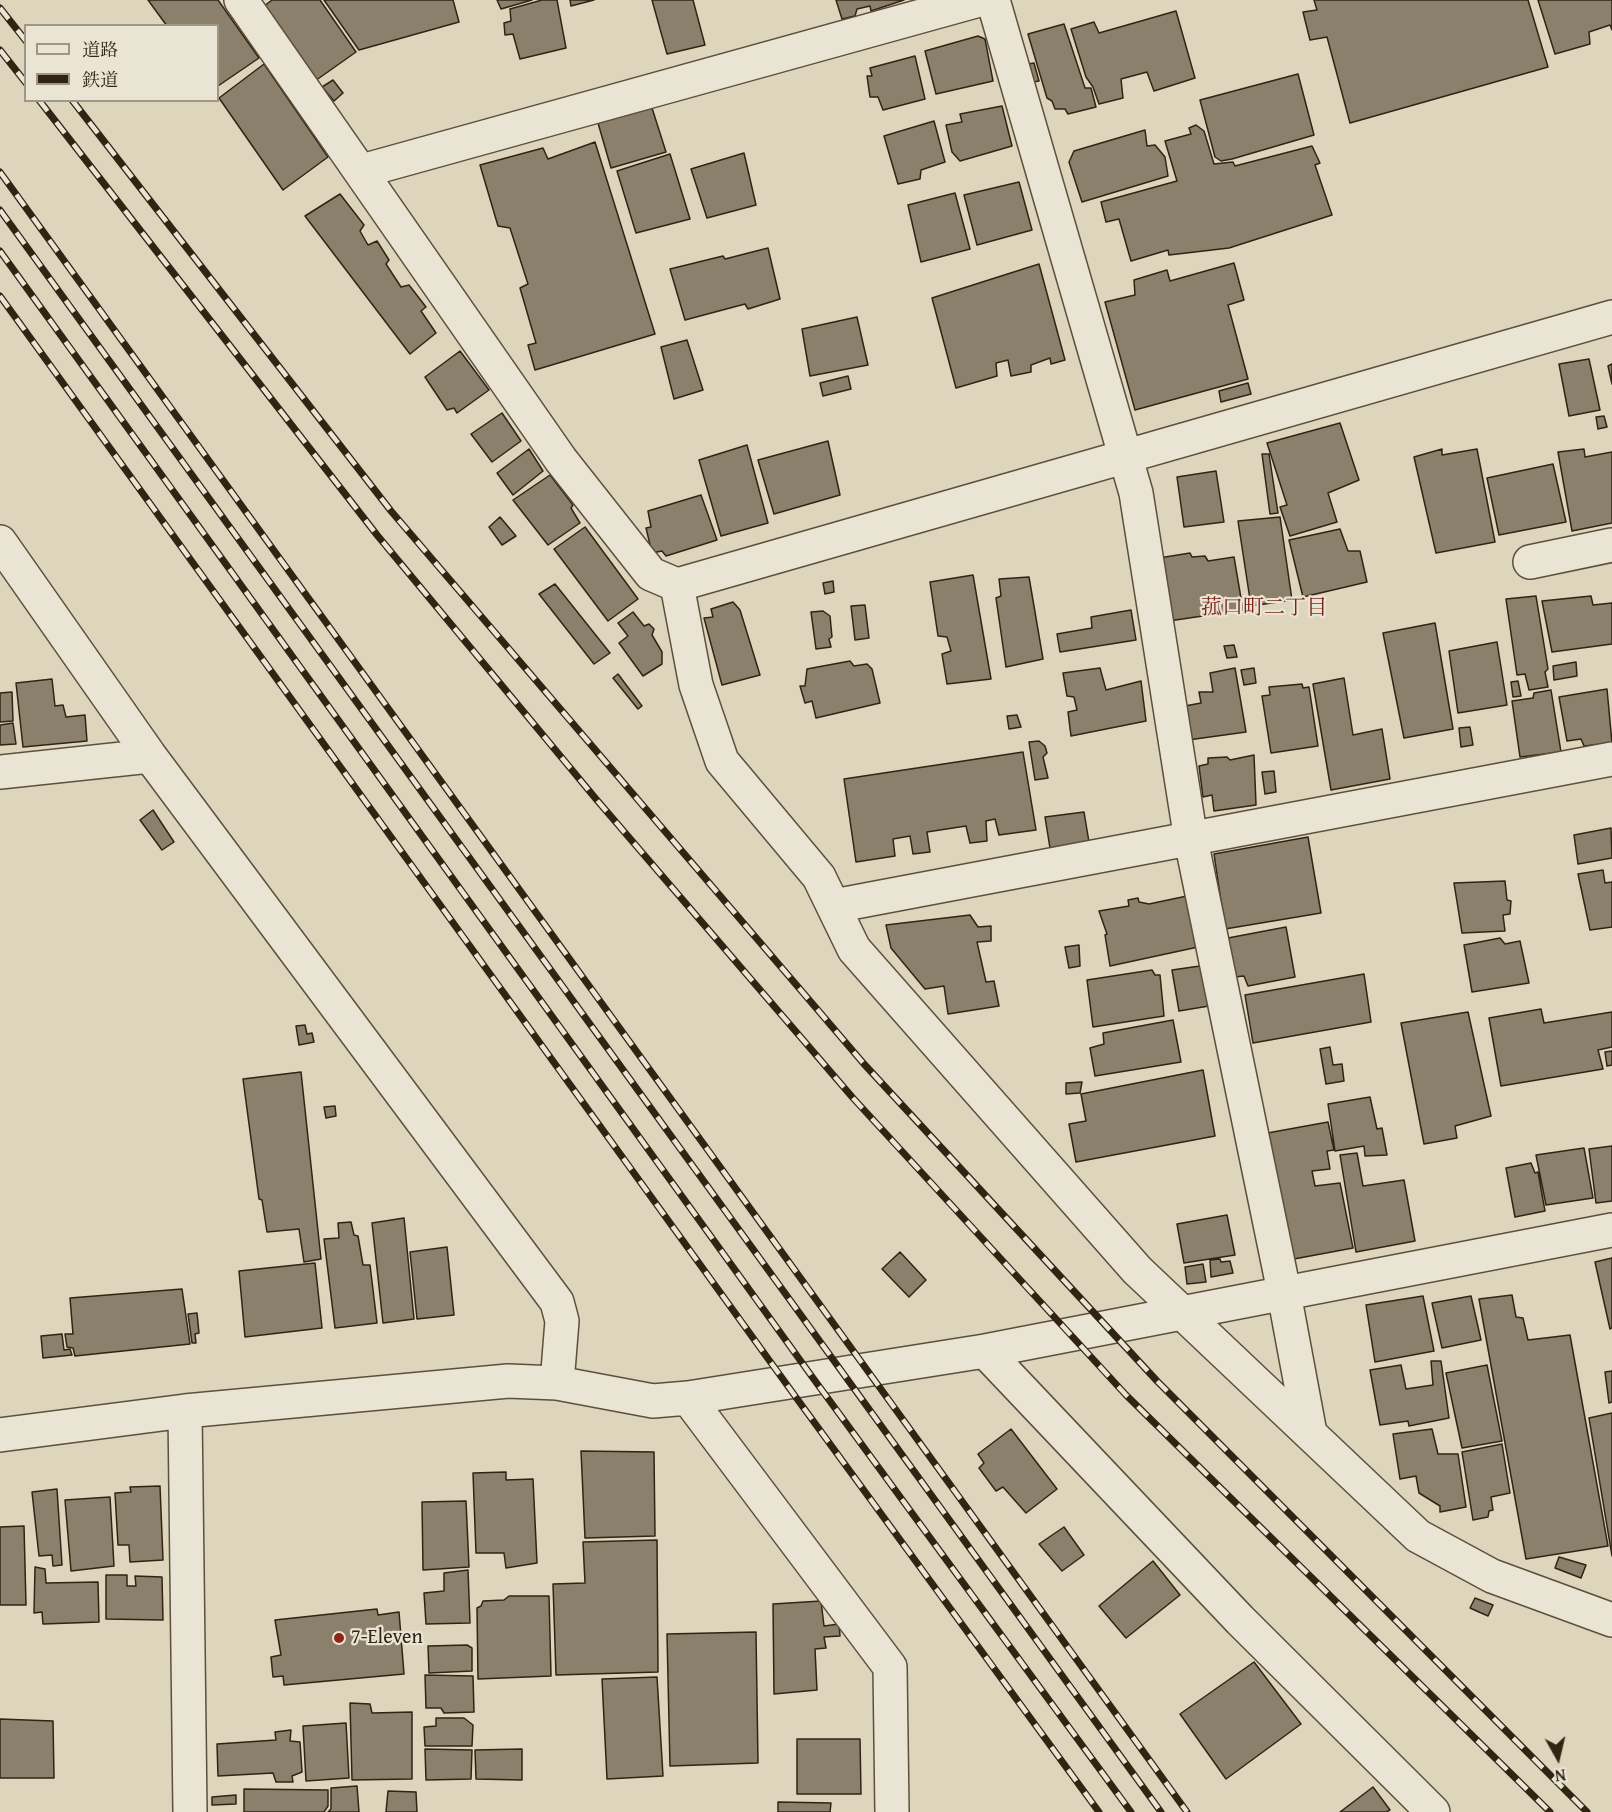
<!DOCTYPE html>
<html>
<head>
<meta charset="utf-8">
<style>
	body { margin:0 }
	#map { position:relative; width:1612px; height:1812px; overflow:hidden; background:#ddd5bc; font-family:"Gentium Book Plus","Noto Serif JP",serif }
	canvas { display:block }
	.legend { position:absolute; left:24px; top:24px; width:195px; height:78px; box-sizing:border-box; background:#e9e4d3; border:2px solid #9f9786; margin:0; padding:8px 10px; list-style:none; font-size:18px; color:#312413 }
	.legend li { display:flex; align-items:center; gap:12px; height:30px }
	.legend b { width:30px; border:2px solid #9f9786 }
	.north { position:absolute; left:1528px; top:1728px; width:60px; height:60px; -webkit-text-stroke:4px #e9e4d3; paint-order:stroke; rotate:172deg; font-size:16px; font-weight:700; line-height:24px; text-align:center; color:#312413 }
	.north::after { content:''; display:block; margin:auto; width:21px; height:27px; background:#312413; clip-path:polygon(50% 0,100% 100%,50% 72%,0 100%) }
</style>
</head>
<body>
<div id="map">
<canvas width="1612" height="1812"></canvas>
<ul class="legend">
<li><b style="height:8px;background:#e9e4d3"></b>道路</li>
<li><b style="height:8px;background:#312413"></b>鉄道</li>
</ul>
<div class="north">N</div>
</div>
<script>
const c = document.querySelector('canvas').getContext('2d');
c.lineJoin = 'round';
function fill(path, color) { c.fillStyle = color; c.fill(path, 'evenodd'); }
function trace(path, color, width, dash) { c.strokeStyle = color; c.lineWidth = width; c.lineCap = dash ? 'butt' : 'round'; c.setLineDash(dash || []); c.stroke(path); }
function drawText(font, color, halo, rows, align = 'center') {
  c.font = font + ' "Gentium Book Plus","Noto Serif JP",serif'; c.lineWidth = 4.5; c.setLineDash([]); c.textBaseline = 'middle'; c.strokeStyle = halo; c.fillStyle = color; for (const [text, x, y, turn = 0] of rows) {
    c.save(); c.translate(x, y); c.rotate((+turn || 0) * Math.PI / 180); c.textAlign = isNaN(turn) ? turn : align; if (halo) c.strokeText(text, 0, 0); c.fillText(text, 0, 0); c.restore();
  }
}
const building = new Path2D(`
	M148,0h70l41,58 -41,28v-60h-51z
	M272,0h48l36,52 -41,29 -52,-74z
	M324,0h129l6,22 -100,28z
	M497,0h35l-31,9z
	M542,0h15l9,48 -46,11 -7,-25 -8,1 -1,-12 7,-2 -1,-12z
	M570,0h24l-23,6z
	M652,0h41l12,45 -38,9z
	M836,0h68l-33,11 -1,-5 -13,3 -2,7 -13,3z
	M1314,0h214l20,67 -198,56 -23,-86 -17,3 -7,-28 14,-2z
	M1538,0h74v30l-2,-5 -21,7 1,12 -35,10z
	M1176,11l19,67 -41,13 -7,-19 -26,7 2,19 -24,6 -6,-17 -7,-10 -15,-48 23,-7 5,11z
	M1064,24l21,64h6l5,19 -28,7 -3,-5h-10l-3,-8 -5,-3 -19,-64z
	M978,36l7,3 8,42 -57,13 -11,-43z
	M915,56l10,43 -42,11 -5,-13h-8l-3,-21h5l-2,-8z
	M1034,63l5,18 -11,2 -5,-18z
	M264,64l64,93 -45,33 -64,-92z
	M1298,74l16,61 -82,24 -11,2 -6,-4 -15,-57z
	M333,80l10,13 -9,8 -12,-14z
	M1002,106l10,40 -52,15 -8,-9 -6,-27 16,-3 -2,-8z
	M652,108l14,44 -55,16 -13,-45z
	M934,121l11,41 -24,8 -1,9 -22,5 -14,-48z
	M1196,125l8,6 10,33 19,-2 2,4 77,-20 8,17 -5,2 17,50 -103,33 -60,7 -1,-5 -37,11 -12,-42 -13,3 -5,-20 76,-21 -12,-40 26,-7 -2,-6z
	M1145,130l2,16 8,-1 10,12 3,19 -86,26 -13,-40 5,-11z
	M595,142l60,192 -120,36 -7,-25 8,-2 -16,-55 8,-4 -18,-56 -12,-2 -18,-61 63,-17 5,11z
	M744,153l12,52 -49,13 -16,-49z
	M670,154l20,65 -54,14 -19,-62z
	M1019,182l13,48 -55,15 -13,-50z
	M955,193l15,56 -49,13 -13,-57z
	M340,194l24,31 -4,6 8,14 9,-4 12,19 -3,4 15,23 8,-2 17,22 -5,4 15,22 -26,21 -105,-138z
	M768,248l12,51 -32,10 -3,-5 -60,16 -15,-51 53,-13 2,3z
	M1234,263l10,37 -16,5 20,74 -113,31 -30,-108 30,-7 -1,-15 33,-10 3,11z
	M1039,264l26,96 -14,4 -1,-6 -19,7v7l-20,4 -3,-16 -12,3 1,13 -41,12 -24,-90z
	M857,317l11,48 -58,11 -8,-47z
	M687,340l16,50 -29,9 -13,-52z
	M460,351l29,39 -32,23 -3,-5 -7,2 -22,-33z
	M1589,359l11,51 -31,6 -10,-52z
	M1612,364v20l-4,-18z
	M848,376l3,13 -28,7 -3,-13z
	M1248,383l3,11 -30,8 -2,-11z
	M502,413l19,28 -29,21 -21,-28z
	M1604,416l3,11 -9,2 -2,-12z
	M1340,423l19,57 -31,13 9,29 -47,14 -10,-29 7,-2 -20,-62z
	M828,441l12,54 -66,19 -16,-54z
	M747,445l21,78 -47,13 -22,-76z
	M529,449l14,22 -30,24 -16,-22z
	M1442,449v6l35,-6 18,93 -59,11 -22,-96z
	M1584,449l1,8 27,-5v71l-40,8 -14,-79z
	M1262,454h7l9,59 -8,1z
	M1553,464l13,58 -67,13 -12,-57z
	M1216,471l8,51 -40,5 -7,-50z
	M550,475l23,30 -2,3 9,15 -32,22 -35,-45z
	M701,495l16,45 -51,16 -4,-5 -10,2 -6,-25 5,-1 -3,-16z
	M500,517l16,19 -14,9 -13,-18z
	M1280,517l12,83 -41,6 -13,-85z
	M585,527l53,72 -30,22 -54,-72z
	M1340,529l8,22h12l7,31 -64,15 -14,-57z
	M1190,553l2,4 13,-1 3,5 26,-4 9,53 -74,11 -10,-63z
	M973,575l18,104 -44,5 -5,-30 9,-3 -4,-14 -9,-1 -8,-54z
	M1029,577l14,82 -37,8 -10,-69 5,-2 -2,-17z
	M833,581l1,11 -9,2 -2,-11z
	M555,584l55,69 -16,11 -55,-70z
	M1536,596l12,73 -3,3 3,15 -19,3 -4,-16 -8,1 -11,-76z
	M1591,596l2,9 19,-2v41l-60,8 -10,-51z
	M733,602l7,8 20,65 -38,10 -18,-67 9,-1 -2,-8z
	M865,605l4,33 -14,2 -4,-34z
	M1131,610l5,30 -76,12 -3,-18 35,-6 -1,-11z
	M823,611l7,5 2,21 -3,2 2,8 -15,2 -5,-37z
	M633,612l11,14 5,-2 5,5 -2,6 10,17v12l-19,12 -24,-33 9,-7 -10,-13z
	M1435,623l18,106 -49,9 -21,-105z
	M1497,642l10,63 -49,8 -9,-62z
	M1234,645l3,12 -10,1 -3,-12z
	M850,661l4,5 13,-2 5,5 8,34 -64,15 -4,-17 -7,2 -5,-17h5l2,-17z
	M1576,662l1,14 -23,4 -1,-14z
	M1100,668l6,22 35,-9 5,40 -75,15 -3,-24 9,-2 -3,-13 -7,-1 -4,-23z
	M1235,668l11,64 -58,8 -3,-34 16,-3 -2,-11h14l-3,-19z
	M1254,668l2,15 -12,2 -3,-15z
	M618,674l24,32 -4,3 -25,-31z
	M1344,678l9,57 29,-6 8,50 -59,11 -18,-106z
	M52,679l3,27 8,-1 3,12 19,-2 2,26 -64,6 -7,-64z
	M1518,681l3,15 -8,1 -2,-15z
	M1302,684l1,4 6,-1 9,59 -47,7 -9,-57 8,-1 -1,-8z
	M1607,689l5,54 -28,3 -3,-7 -14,2 -8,-44z
	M1551,690l10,62 -41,5 -8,-56 21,-3 1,-5z
	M12,692l1,29 -13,1v-29z
	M1017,715l4,12 -12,2 -2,-13z
	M13,723l3,21 -16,1v-20z
	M1470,727l3,18 -12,2 -2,-19z
	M1039,741l6,5 2,7 -4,4 5,21 -13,2 -6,-38z
	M1023,752l13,78 -37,5 -4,-16 -9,2 1,20 -17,2 -4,-17 -39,6 3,20 -17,2 -3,-18 -17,3 2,17 -39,6 -12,-83z
	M1254,755l2,50 -42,6 -2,-16 -9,2 -4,-31 9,-2v-6l19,-1 3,3z
	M1274,771l2,21 -11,2 -3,-22z
	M153,810l21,32 -12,8 -22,-30z
	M1084,812l5,30 -39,6 -5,-31z
	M1611,828l1,30 -34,6 -4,-29z
	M1308,837l13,76 -96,16 -11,-75z
	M1603,870l2,13 7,-1v45l-22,3 -12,-56z
	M1505,881l2,19 4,1 -1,13 -7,1 2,16 -43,2 -8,-50z
	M1187,896l11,51 -88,19 -5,-31 2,-1 -8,-23 30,-5 -1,-6 10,-2 1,4 10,2z
	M970,915l8,12 13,-1v15l-14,1 9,40 8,-1 5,25 -51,8 -4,-28 -19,3 -34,-41 -5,-23z
	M1286,927l9,50 -47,9 -4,-10 -10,1 -6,-39z
	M1500,938l5,6 15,-3 9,42 -57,9 -8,-47z
	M1079,945l1,21 -11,2 -4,-21z
	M1200,966l9,40 -30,5 -7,-41z
	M1152,970l3,5h5l4,41 -71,11 -6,-47z
	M1364,974l7,48 -118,21 -8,-48z
	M1541,1009l3,14 68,-11v35l-14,3 5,19 -102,17 -12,-68z
	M1468,1012l23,104 -36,10 2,12 -33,6 -23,-121z
	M1173,1020l8,42 -86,14 -5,-28 14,-4 -1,-11z
	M305,1025l2,9 5,-1 2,9 -15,3 -3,-19z
	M1330,1047l3,18 9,-1 2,17 -18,3 -6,-35z
	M1612,1051v14l-5,1 -2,-14z
	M1203,1070l12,66 -139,26 -7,-38 17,-3 -5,-27z
	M301,1072l20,187 -17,3 -5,-33 -32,3 -5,-32 -3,-1 -16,-120z
	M1082,1082l-2,11 -14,1v-11z
	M1370,1097l7,32 5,-1 5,27 -22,1 -1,-10 -29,5 -7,-47z
	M335,1106l1,10 -10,2 -2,-11z
	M1328,1122l6,28 -7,1 3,18 -18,2 3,15 25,-3 13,65 -59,11 -32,-125z
	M1612,1146v55l-16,2 -7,-54z
	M1584,1148l9,50 -47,7 -10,-50z
	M1357,1153l6,33 41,-6 11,61 -59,11 -16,-97z
	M1531,1163l4,10 3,-1 7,39 -30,6 -9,-49z
	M1227,1215l8,40 -51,8 -7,-39z
	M404,1218l10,101 -31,4 -11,-100z
	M351,1222l3,13 4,1 5,29h7l7,58 -42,5 -11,-89 15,-1 -1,-15z
	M447,1247l7,68 -37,4 -7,-67z
	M900,1252l26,28 -17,17 -27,-28z
	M1612,1258v70l-2,1 -15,-67z
	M1220,1259l1,3 9,-1 3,12 -22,4 -1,-17z
	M315,1263l7,65 -77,9 -6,-66z
	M1203,1264l3,18 -19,2 -2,-17z
	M182,1289l8,55 -115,12 -2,-8 -6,-1 -2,-13h8l-3,-36z
	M1512,1295l4,22 7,1 5,22 42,-5 38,211 -82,13 -47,-260z
	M1423,1296l11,55 -59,11 -9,-57z
	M1471,1296l10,44 -39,8 -10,-45z
	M197,1313l2,20 -4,1 1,9h-4l-4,-29z
	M62,1334l2,16 6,-1 2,6 -29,3 -2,-22z
	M1431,1361h10l8,57 -40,8 -1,-5 -28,4 -10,-55 31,-5 5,24 27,-4z
	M1487,1365l15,76 -40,7 -16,-75z
	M1612,1371v31l-3,1 -4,-31z
	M1612,1413v143l-23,-138z
	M1011,1429l46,60 -31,24 -23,-26 -7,4 -17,-23 5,-5 -6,-9z
	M1432,1429l6,25h20l8,53 -26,5v-6l-21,-13 -3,-17 -16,3 -7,-45z
	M1502,1444l8,49 -19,4 2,13 -4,1 -1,6 -15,3 -11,-68z
	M581,1451l73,1 1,84 -70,2z
	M506,1472v8l27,-1 4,84 -31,5 -2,-15h-28l-3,-80z
	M160,1486l3,74 -33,2 -1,-17h-11l-3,-52 16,-1 -1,-5z
	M57,1489l5,76 -9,1 -1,-11 -13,1 -7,-64z
	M110,1497l4,69 -43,5 -6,-71z
	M466,1501l3,66 -46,3 -1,-68z
	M24,1526l2,79h-26v-78z
	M1064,1527l20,28 -22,16 -23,-27z
	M657,1540l1,132 -102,3 -3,-91 32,-1 -2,-41z
	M1559,1557l27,8 -5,13 -26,-10z
	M1153,1561l27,34 -54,43 -27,-32z
	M35,1567l10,2 1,14 52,-1 1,40 -56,2 -1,-12 -8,1z
	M468,1570l2,53 -44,1 -2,-31 20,-2v-18z
	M106,1575h21v11h9l-1,-10 27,1 1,43 -57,-1z
	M509,1596h40l2,80 -73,3 -1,-71 4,-2 2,-5 21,-1z
	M1475,1598l18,7 -5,11 -18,-8z
	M821,1601l3,25 15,-2 1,12 -16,1 2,11 -11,1 2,41 -43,4 -1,-90z
	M377,1609l1,6 21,-3 5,62 -120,11 -1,-9 -10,1 -2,-20 10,-2 -6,-35z
	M756,1632l2,131 -88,3 -3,-132z
	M467,1645l5,3v23l-43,2 -1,-27z
	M1254,1662l47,62 -75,55 -46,-65z
	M425,1675l48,1 1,36 -30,1 -3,-5h-15z
	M657,1677l6,99 -56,3 -5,-100z
	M350,1703l20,1 2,9 40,-1v67l-60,1z
	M436,1718h28l9,7 -1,21h-47l-1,-19 12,-1z
	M0,1719l53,2 1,57h-54z
	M346,1723l3,55 -43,3 -3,-55z
	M291,1730l-1,11 10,1 2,30 -10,4 1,6h-17l-3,-9 -55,3 -1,-32 59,-4 -1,-8z
	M797,1739h63l1,55h-64z
	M425,1749l47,1 -1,29 -45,1z
	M522,1749v31l-46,-1 -1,-29z
	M357,1786l2,26h-31l3,-3v-21z
	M1373,1787l17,23 -4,2h-46z
	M244,1789l84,1v16l-4,6h-80z
	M388,1791l28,1 1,20h-31z
	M236,1795v9l-24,1v-8z
	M778,1802l53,1 -1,9h-52z`);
const minor = new Path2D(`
	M241,0l320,460 90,114 26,11 19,100 26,76 97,116 35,72 283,321 281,266 74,40 120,44
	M993,0l143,493 55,347 89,432 30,161
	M362,171l617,-171
	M0,542l150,214 407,546 5,19 -5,62
	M1530,562l82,-17
	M677,585l935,-268
	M0,772l150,-16
	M834,906l778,-147
	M985,1351l255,269 193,192
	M688,1398l202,269 2,145
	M185,1411l5,401
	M0,1435l185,-24 323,-30 49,2 96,18 35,-3 297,-47 627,-121`);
const rail = new Path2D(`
	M0,8l26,33
	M0,50l26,33
	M39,100l338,435 219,264 257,299 273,297 424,417
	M72,100l319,411 473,553 293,317 430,431
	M0,172l1187,1640
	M0,210l1161,1602
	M0,251l813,1127 318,434
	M0,296l803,1111 296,405`);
const markers = [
	[339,1638,6,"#8f2418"]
];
const poiNames = [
	["7-Eleven",351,1638]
];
const neighbourhoodNames = [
	["菰口町二丁目",1264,609]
];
fill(building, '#8a806b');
trace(building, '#312413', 1.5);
trace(minor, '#5c503d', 36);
trace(minor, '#e9e4d3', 33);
trace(rail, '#312413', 7);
trace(rail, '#e9e4d3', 4.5, [14]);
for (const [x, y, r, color] of markers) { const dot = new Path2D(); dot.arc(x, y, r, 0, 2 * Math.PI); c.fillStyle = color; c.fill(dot); trace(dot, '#e9e4d3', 2); }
drawText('20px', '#312413', '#e9e4d3', poiNames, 'left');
drawText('21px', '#7a1f14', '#e9e4d3', neighbourhoodNames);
</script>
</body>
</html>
